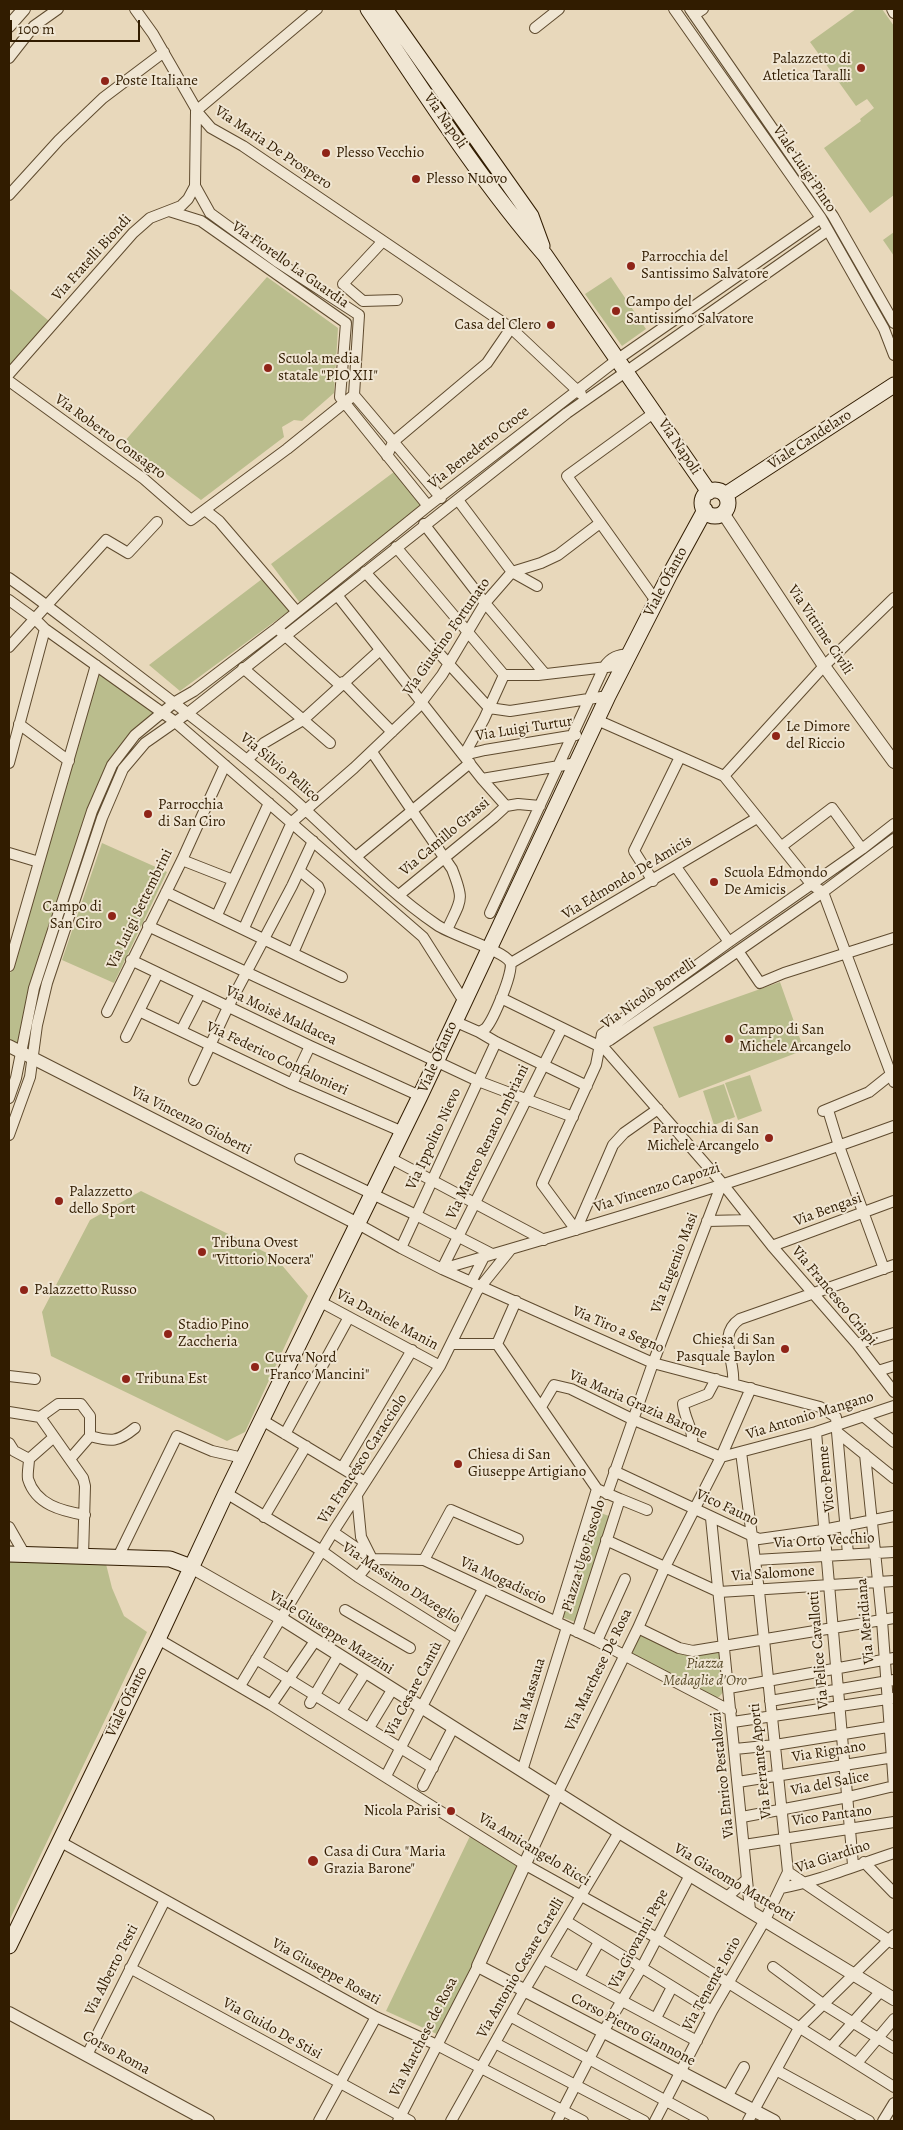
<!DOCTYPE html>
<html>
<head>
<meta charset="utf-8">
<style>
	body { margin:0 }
	#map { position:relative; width:903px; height:2130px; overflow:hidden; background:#e8d8bb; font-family:Alegreya,serif }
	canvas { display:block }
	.frame { position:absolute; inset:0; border:10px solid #311c00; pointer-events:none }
	.scale { position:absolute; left:10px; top:20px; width:130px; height:22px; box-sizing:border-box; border:2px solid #311c00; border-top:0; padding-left:6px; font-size:15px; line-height:18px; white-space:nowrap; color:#311c00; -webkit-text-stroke:4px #f0e6d3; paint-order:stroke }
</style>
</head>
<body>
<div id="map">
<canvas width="903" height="2130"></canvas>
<div class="frame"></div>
<div class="scale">100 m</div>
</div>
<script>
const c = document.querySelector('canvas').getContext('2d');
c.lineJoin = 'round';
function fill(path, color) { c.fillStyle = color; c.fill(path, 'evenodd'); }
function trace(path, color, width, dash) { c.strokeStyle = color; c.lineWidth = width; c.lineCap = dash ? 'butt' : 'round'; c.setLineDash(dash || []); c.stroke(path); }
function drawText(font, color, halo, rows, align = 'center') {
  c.font = font + ' Alegreya,serif'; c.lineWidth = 4; c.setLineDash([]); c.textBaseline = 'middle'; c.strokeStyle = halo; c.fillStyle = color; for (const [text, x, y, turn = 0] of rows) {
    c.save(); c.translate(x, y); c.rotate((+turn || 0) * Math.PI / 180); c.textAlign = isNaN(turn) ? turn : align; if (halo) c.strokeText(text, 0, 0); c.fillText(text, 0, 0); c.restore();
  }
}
const green = new Path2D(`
	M856,9h26l12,17v169l-24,18 -46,-65 37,-27 -1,-2 14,-11 -7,-9 -11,7 -46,-64z
	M894,232v24l-11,-16z
	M267,277l71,51 -4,65 -32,28 -8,-1 -12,7 2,10 -83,63 -77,-58z
	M611,277l35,52 -24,17 -37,-52z
	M9,288l40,33 -40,48z
	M394,472l27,33 -121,98 -29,-39z
	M262,579l27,32 -109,80 -31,-26z
	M98,670l58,42 -48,51 -88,284 -11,-5v-65z
	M102,843l65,29 -53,111 -52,-23z
	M780,982l24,68 -125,48 -26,-71z
	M750,1075l12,36 -24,9 -13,-37z
	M724,1084l11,33 -21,8 -11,-34z
	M141,1191l134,66 33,39 -63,136 -18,9 -176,-85 -9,-44 48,-92z
	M595,1511l14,5 -33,106h-1l-13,-5z
	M9,1562l97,2 6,24 12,28 23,16 -138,289z
	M641,1634l44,20 36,-1 4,37 -6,7h-4l-85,-43z
	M470,1836l50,28 -81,171 -53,-24z`);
const minor = new Path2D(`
	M135,9l18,25 46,80 12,14 32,18 268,182 70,66
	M674,9l147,209 63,111 10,26
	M690,9l143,207 61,107
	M892,9l2,4
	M694,15l9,-6
	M535,28l24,-19
	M9,58l25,-32 24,-17
	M9,195l50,-55 44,-42 61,-46
	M169,211l32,10 145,102 -6,74 88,109
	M383,241l-40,43 20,17 34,-1
	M9,374l124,-141 17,-15 31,-12 7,-7 7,-13 1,-75 121,-102
	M9,381l135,98 47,41 96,-71 67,-54 5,-80 -83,-54 -66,-48 -15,-27
	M354,395l87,103
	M655,412l-88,64 89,125
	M387,456l6,-14 94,-79 24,-35
	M458,500l54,72 25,14
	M205,510l14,11 78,91
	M424,524l61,79 60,71
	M396,547l108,128h34l86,-10
	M365,572l124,136 21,3 98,-15
	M9,578c33,23 64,48 96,72 62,48 125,94 184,145 49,43 94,93 148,130 14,10 66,25 73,37 5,8 -17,58 -24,66 -1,1 -5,3 -7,4l-25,-11
	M337,595l145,184 24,27
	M9,600l26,19 10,10 129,92 249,216 40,63
	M281,632l59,53
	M9,647l97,-107 22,13 29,-31
	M243,668l87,75
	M343,682l49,50
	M597,720l127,56 88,109 11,7 71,190
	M19,724l50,37
	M372,752l80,117c13,33 9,30 -5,61
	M464,755l21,-5 91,-15
	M464,755l20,-36 20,-44
	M248,759l16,-16 39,-23 76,-69
	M9,763l36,-134
	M724,776l100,-110 70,-68
	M482,779l95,-16
	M782,846l50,-38 30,41
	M9,853l30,9
	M357,856l113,-93
	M182,860l51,20
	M676,867l53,75
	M653,881l-19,-30 46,-94
	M166,892l176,85
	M399,895l94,-77 13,-12 12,-2 22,2
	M490,913l114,-246c7,-10 13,-12 26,-13
	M217,915l52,-112
	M148,926l330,155 95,36
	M244,928l48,-106 62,-54 63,-60 25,-33 43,-72 27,-31 29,-9 17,-8 42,-32
	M738,951l22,32 24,-10 110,-35
	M293,953l27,-62 -2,-5 -18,-15
	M131,960l179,86 110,50
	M511,963l246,-145
	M9,966l87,-301
	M501,998l104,51 117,134 50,63 85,98 37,48
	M139,1011l153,73 111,48
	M107,1012l75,-152 43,-95
	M181,1031l19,-37
	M479,1032l17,10 91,44
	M126,1037l32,-64
	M600,1045l10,-5 213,-148 71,-53
	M194,1080l34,-73 64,-121 21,-45
	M292,1084l18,-38
	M9,1098l7,-20 18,-90 58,-177 20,-46 23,-30 40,-33 19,-11 83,-63 151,-122 190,-147 203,-141
	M828,1110l11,36 45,123
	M823,1111l46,-19 25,-20
	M9,1135l21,-58 7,-52 10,-42 55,-165 21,-49 22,-26 43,-30 379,-300 260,-182
	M390,1158l154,82
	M300,1159l116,56 76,39
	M707,1221l44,-1
	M358,1224l43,24 41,21 211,94 167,44 16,10 1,15 57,46
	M576,1230l-34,-46 54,-119 6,-31 127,-92 133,-93 32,-25
	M576,1230l37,-85 11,-12 34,-24
	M772,1246l122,-45
	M401,1248l95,-206
	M442,1269c152,-44 304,-89 452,-143
	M442,1269l120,-241
	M471,1282l13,-25
	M319,1301l121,65
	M516,1301l-19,43 100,145
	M451,1344h46
	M857,1344l37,-11
	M878,1371l16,-5
	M9,1376l26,3
	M733,1383c3,-22 -17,-48 7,-64l154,-54
	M541,1407l13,-22 17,4 63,31 87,37 95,-25 78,-26
	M9,1412l31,5
	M863,1416l31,26
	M262,1420l103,62
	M816,1432l37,433
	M837,1432l11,122
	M285,1434l64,-117
	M90,1436c22,6 28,6 45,-8
	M9,1443l5,8 15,8 25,-22
	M692,1445c2,-16 -7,-24 -9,-41l25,-10 8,-15
	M865,1454l17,166 12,167
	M29,1459c0,6 -2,14 -1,20 8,26 34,32 57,36
	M70,1459l20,-23v-20l-9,-12h-23l-18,13 43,61 2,8 -2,70
	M342,1468l70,-118
	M614,1471l145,68 64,-9 71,-14
	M226,1493l96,58 36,26 99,62
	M607,1494l46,-131 69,-180
	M357,1496l4,41 11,22
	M620,1499l27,11
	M264,1517l42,-71
	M711,1518l39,392
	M9,1527l16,28
	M333,1532l38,26
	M606,1540l113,52 175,-11
	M118,1557l59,-121 35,15 31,7
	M424,1560l27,-50 67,29
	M755,1560l139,-8
	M358,1577l14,-18 52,1 173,81 134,70
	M345,1610l65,38
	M556,1622l41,-133 23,10 -43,133
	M638,1628l41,20 14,3 201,-33
	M158,1639l113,66 253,159 133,74 237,149
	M597,1641l28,-62
	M256,1659l177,109
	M240,1686l93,-154 107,-166 37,-75 34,-42
	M729,1688l165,-30
	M770,1701l124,-21
	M310,1703l28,-47
	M271,1705l44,-64
	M341,1711l24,-38
	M733,1722l161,-24
	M369,1728l23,-38
	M735,1749l40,-4 119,-19
	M522,1771l45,-144
	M386,1776l97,-187
	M738,1782l156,-25
	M423,1786l30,-58
	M558,1792l80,-164 27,-61 56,-110 30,-69
	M742,1817l106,-20 46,-11
	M59,1841l317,176 61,28 146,76
	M744,1845l150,-23
	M864,1862l30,31
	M788,1872l105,71
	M781,1888c38,-7 76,-23 113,-35
	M727,1897l19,-17
	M566,1921l146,90
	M544,1959l153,82
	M773,1967l50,37 71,44
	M130,1968l280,153
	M579,1977l20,-35
	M510,2016l193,105
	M656,2018l16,-31
	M495,2043l149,78
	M831,2047l49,-55
	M87,2055l78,-155
	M857,2063l37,-44
	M776,2070l93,51
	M727,2097l17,-30
	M319,2121l57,-104
	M398,2121l80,-155
	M451,2121l73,-130 95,-159
	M557,2121l46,-89 39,-65 48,-92
	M655,2121l57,-110 53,-91 23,-48 -29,-281 -18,-139
	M748,2121l51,-93 95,-93
	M883,2121l11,-18`);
const tertiary = new Path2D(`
	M9,26l15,-17
	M723,513l101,153 70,96
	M9,1046l349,178
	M191,1567l91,52 337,213 275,167
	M558,1792l-80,174 296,155
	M9,2013l199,108`);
const secondary = new Path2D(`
	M368,9c56,83 111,170 177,246l164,237
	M385,9l146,207 11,30
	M702 503a13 13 0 1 1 26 0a13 13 0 1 1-26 0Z
	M725,495l169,-110
	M9,1554l161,5 21,8
	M9,1946l149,-307 68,-146 194,-397 188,-400 62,-122 35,-64`);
const markers = [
	[861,68,5,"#8f2418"],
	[105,81,5,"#8f2418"],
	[326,153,5,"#8f2418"],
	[416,179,5,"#8f2418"],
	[631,266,5,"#8f2418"],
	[616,311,5,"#8f2418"],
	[551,325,5,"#8f2418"],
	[268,368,5,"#8f2418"],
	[776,736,5,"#8f2418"],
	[148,814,5,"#8f2418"],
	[714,882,5,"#8f2418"],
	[112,916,5,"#8f2418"],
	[729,1039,5,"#8f2418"],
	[769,1138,5,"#8f2418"],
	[59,1201,5,"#8f2418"],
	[202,1252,5,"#8f2418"],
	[24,1290,5,"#8f2418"],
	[168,1334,5,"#8f2418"],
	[785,1349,5,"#8f2418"],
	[255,1367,5,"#8f2418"],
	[126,1379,5,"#8f2418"],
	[458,1464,5,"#8f2418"],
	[451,1811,5,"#8f2418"],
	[313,1861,6,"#8f2418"]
];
const poiNames = [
	["Palazzetto di",851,59,"right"],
	["Atletica Taralli",851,76,"right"],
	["Poste Italiane",115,81],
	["Plesso Vecchio",336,153],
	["Plesso Nuovo",426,179],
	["Parrocchia del",641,257],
	["Santissimo Salvatore",641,274],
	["Campo del",626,302],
	["Santissimo Salvatore",626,319],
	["Casa del Clero",541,325,"right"],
	["Scuola media",278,359],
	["statale \"PIO XII\"",278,376],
	["Le Dimore",786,727],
	["del Riccio",786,744],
	["Parrocchia",158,805],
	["di San Ciro",158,822],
	["Scuola Edmondo",724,873],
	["De Amicis",724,890],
	["Campo di",102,907,"right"],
	["San Ciro",102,924,"right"],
	["Campo di San",739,1030],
	["Michele Arcangelo",739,1047],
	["Parrocchia di San",759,1129,"right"],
	["Michele Arcangelo",759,1146,"right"],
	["Palazzetto",69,1192],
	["dello Sport",69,1209],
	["Tribuna Ovest",212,1243],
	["\"Vittorio Nocera\"",212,1260],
	["Palazzetto Russo",34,1290],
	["Stadio Pino",178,1325],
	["Zaccheria",178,1342],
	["Chiesa di San",775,1340,"right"],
	["Pasquale Baylon",775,1357,"right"],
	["Curva Nord",265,1358],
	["\"Franco Mancini\"",265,1375],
	["Tribuna Est",136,1379],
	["Chiesa di San",468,1455],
	["Giuseppe Artigiano",468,1472],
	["Nicola Parisi",441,1811,"right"],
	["Casa di Cura \"Maria",324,1852],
	["Grazia Barone\"",324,1869]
];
const streetNames = [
	["Via Napoli",445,121,55],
	["Via Maria De Prospero",273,148,34],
	["Viale Luigi Pinto",804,169,56],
	["Via Fratelli Biondi",92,258,-48],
	["Via Fiorello La Guardia",290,265,35],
	["Via Roberto Consagro",110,437,36],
	["Viale Candelaro",810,440,-33],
	["Via Napoli",679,447,56],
	["Via Benedetto Croce",479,448,-38],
	["Viale Ofanto",666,582,-62],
	["Via Vittime Civili",820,630,56],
	["Via Giustino Fortunato",447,637,-55],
	["Via Luigi Turtur",524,729,-9],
	["Via Silvio Pellico",280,768,40],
	["Via Camillo Grassi",445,837,-40],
	["Via Edmondo De Amicis",627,878,-31],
	["Via Luigi Settembrini",140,909,-64],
	["Via Nicolò Borrelli",649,994,-35],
	["Via Moisè Maldacea",281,1016,25],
	["Viale Ofanto",438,1057,-66],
	["Via Federico Confalonieri",277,1059,25],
	["Via Vincenzo Gioberti",191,1121,27],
	["Via Ippolito Nievo",434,1139,-65],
	["Via Matteo Renato Imbriani",488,1142,-64],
	["Via Vincenzo Capozzi",657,1188,-18],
	["Via Bengasi",828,1210,-20],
	["Via Eugenio Masi",675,1263,-69],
	["Via Francesco Crispi",834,1296,50],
	["Via Daniele Manin",387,1320,28],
	["Via Tiro a Segno",618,1330,23],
	["Via Maria Grazia Barone",638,1405,24],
	["Via Antonio Mangano",810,1416,-17],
	["Via Francesco Caracciolo",363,1459,-57],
	["Vico Penne",827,1479,-96],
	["Vico Fauno",727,1508,25],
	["Via Orto Vecchio",824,1541,-3],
	["Piazza Ugo Foscolo",584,1556,-73],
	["Via Salomone",773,1574,-4],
	["Via Mogadiscio",503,1581,25],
	["Via Massimo D'Azeglio",401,1584,33],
	["Via Meridiana",866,1621,-95],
	["Viale Giuseppe Mazzini",331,1633,32],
	["Via Felice Cavallotti",819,1650,-95],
	["Via Marchese De Rosa",599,1670,-64],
	["Via Cesare Cantù",414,1689,-62],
	["Via Massaua",530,1695,-73],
	["Viale Ofanto",127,1702,-64],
	["Via Rignano",829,1752,-9],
	["Via Ferrante Aporti",761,1761,-96],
	["Via Enrico Pestalozzi",723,1775,-96],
	["Via del Salice",830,1784,-11],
	["Vico Pantano",832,1816,-8],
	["Via Amicangelo Ricci",534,1850,31],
	["Via Giardino",833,1857,-18],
	["Via Giacomo Matteotti",734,1883,31],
	["Via Giovanni Pepe",639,1939,-62],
	["Via Antonio Cesare Carelli",521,1968,-60],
	["Via Alberto Testi",112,1970,-63],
	["Via Giuseppe Rosati",326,1972,29],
	["Via Tenente Iorio",712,1984,-61],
	["Via Guido De Stisi",272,2029,29],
	["Corso Pietro Giannone",633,2030,28],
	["Via Marchese de Rosa",424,2037,-63],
	["Corso Roma",116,2053,29]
];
const parkNames = [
	["Piazza",705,1664],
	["Medaglie d'Oro",705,1681]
];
fill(green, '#babd8d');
trace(minor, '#5f4b2f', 12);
trace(tertiary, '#5f4b2f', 14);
trace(secondary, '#311c00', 17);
trace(minor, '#f0e6d3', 10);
trace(tertiary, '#f0e6d3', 12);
trace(secondary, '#f0e6d3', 15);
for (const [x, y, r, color] of markers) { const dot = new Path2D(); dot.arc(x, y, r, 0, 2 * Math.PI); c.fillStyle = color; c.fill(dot); trace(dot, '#f0e6d3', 2); }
drawText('15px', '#311c00', '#f0e6d3', poiNames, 'left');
drawText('15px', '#311c00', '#f0e6d3', streetNames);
drawText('italic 15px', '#5a4c2a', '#f0e6d3', parkNames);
</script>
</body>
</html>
